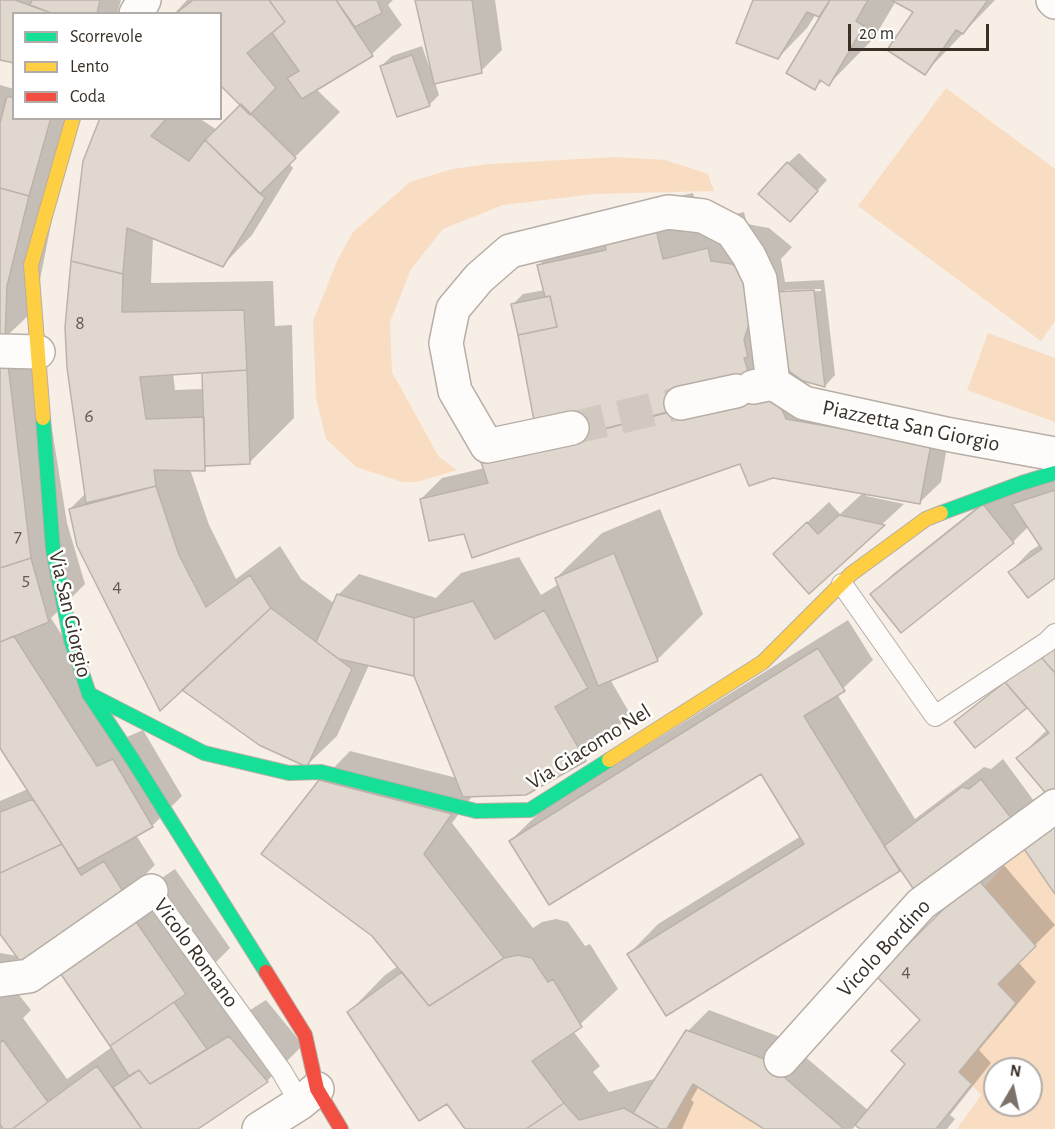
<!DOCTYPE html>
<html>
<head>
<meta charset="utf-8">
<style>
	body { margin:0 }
	#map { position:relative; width:1055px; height:1129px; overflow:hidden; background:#f7eee5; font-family:"Alegreya Sans",sans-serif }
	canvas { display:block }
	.legend { position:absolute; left:12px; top:12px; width:210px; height:108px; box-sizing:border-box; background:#fff; border:2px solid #b1aca8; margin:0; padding:8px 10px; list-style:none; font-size:18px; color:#3b3026 }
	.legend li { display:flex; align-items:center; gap:12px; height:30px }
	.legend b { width:30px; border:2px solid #b1aca8 }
	.north { position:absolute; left:983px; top:1057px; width:60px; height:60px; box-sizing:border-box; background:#fff; border:2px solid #b1aca8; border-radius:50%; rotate:9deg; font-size:16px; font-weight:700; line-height:24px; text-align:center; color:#3b3026 }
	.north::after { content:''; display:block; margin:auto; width:21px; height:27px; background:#7d7269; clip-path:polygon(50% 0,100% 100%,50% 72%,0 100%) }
	.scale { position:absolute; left:848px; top:24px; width:141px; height:27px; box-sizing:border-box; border:3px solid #3b3026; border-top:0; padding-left:8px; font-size:18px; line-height:21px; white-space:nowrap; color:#3b3026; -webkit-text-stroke:4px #fff; paint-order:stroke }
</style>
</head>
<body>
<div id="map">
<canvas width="1055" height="1129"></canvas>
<ul class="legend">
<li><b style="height:8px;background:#16e098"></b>Scorrevole</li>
<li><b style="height:8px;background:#ffcf43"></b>Lento</li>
<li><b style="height:8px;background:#f24e42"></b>Coda</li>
</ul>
<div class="north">N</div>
<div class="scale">20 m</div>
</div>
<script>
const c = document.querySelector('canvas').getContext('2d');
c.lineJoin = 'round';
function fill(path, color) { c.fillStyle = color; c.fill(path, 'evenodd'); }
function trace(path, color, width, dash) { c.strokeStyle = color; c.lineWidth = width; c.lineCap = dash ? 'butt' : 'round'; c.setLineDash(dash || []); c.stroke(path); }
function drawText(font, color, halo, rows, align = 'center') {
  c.font = font + ' "Alegreya Sans",sans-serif'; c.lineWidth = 5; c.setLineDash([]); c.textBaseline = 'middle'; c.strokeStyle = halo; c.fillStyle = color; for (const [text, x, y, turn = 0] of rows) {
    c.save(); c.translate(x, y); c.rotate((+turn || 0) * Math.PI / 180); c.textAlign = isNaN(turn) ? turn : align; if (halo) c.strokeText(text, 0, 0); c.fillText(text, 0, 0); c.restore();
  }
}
const green = new Path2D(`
	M946,88l109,81v152l-14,20 -183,-135z
	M615,157l50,3 43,14 6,17 -120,3 -74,9 -17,2 -60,24 -32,40 -21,53 2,50 47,85 18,13 -40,12h-15l-46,-15 -30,-28 -10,-41 -3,-77 25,-62 15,-27 57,-50 42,-13 37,-5z
	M988,333l67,25v64l-88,-32z
	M1022,846l33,48v235h-98l24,-34 -22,-23 57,-68 -18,-20 -14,-97zM995,1069h36v36h-36z
	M693,1084l71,45h-97z`);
const shadow = new Path2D(`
	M0,0h121l-4,14h-103l-14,44z
	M187,0h206l-5,5 14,20 -30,29 -56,35 24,23 -51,51 4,5 -41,67 -29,30 -70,-28 -2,46 122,-2 2,45 17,-1 2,93 -45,45 -40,1 -5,5h-14l19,56 27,54 44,-33 21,33 34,25 3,-9 21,-21 77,24 25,-25 58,-16 22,38 18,-11 -3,-6 46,-45 58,-24 43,105 -46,46 -47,19 20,35 -45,45 -112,36 -21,28 81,105 9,-6 14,-3 12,3 17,24 5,-2 28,45 -45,42 27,35 -7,6 16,20 45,-13 2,1 32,-49 21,-21 74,28 86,73 38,-47 15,-44 -44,-44 119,-119 58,68 -37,37 18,20 -57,68 12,13 -41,52 5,4 -8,10h-85l-6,-5 -3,5h-86l-68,-43 -8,14 3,2 -12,27h-215l-19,-27 -99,-90 36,-37 13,-9 -77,-185 29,-30 107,27 -42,-103 -46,-10 -32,71 -30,29 -237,-256 16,-16 16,-375h97l18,12 26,-25 -23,-91h-46zM204,371v18l-29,1 -2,-17z
	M416,0h79l7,50 -21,21 -46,11 4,13 -10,10 -48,-39 11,-10 30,-10 7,20h2z
	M755,0h240l-70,73 -9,-62 -20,-10 -22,37 -45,46 -6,-4 -8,8 10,-79 -6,6 -3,-1 -9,14 -29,30z
	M0,85l14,4v29h58l-38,192 -25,24 28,1 30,188 18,61 -34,34 76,119 16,-7 39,66 -30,30 -16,9 19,30 -30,29 -107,63 -11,23 24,30 -8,8 44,61 45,-32 -11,-128 74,-50 55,79 -26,26 32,45 30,-19 37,45 -36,36 -72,48h-195v-176l18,3 -18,-24v-131l28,-12 -28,-44z
	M799,153l28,27 -27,30 -12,-47z
	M693,193l7,30 44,-11 3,12 22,4 23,19 -11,12 4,23 39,-2 11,95 -10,11 -28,-12 10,25 144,24 -10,59 -21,20 -54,-9v3l38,8 -94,87 -14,-58 33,-31 11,12 23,-21 -122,-31 -276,70 -44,-33 21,-21 43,-10 88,-44 -61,-119 11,-11 22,-4 -6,-25 37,-36 66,-25zM821,289v2l-36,2v-3zM786,356l4,14h-11z
	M1055,477v99l-45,-4 20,-21 11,-7 -12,-18 -16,16 -112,89 -29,-36 21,-21 112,-89z
	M848,620l25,40 -36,34 78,125 69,-52 7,2 12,-10 31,42 -20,21 -115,47 -270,85 29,-30 143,-88 -40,-64 -251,69 30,-29z
	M1055,639v151l-37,-32 30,-29 -21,-23 -52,40 -19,-24z`);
const building = new Path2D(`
	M0,0h15l39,14h-40v49l-14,-3z
	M32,0h68l-3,14h-43l-24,-9z
	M193,0h76l16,22 -38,31 29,35 -26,27 -30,-30v-71h-45z
	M269,0h67l37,56 -71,43 -15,-21 12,-7 -27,-38 13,-11z
	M336,0h41l5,13 -27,14z
	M415,0h57l10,73 -48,11z
	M753,0h77l-11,17 -12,-5 -29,47 -42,-16z
	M830,0h38l-12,21 8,5 -35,60 -9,-6 -5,10 -29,-17z
	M891,0h97l-25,34 -7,-4 -31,45 -38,-25 26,-38z
	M412,55l18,51 -33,11 -17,-51z
	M7,96l7,2v20h37l-22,78 -29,-8v-65z
	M241,104l55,54 -36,36 -55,-54z
	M100,118h67l-16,18 38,25 16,-21 60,58 -42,69 -96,-39 -4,46 -52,-13 12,-100z
	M787,162l31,29 -28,31 -32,-28z
	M0,188l29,8 -22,90 -2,55 -5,-1z
	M656,229l7,30 45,-11 3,13 21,3 25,20 -11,13 4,24 -6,19 4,17 -4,1 10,32 -180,47 -39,-11 -17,-91 39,-8 -7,-31 -5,1 -8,-32 69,-15 -2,-10z
	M71,261l52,13 -1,38 122,-2 3,60 -107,7 6,42 58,-2 1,54 -51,-1 2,16 -70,17 -19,-135 -2,-41z
	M814,290l11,97 -22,-6 -14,-10 -9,-31 -7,-48z
	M550,296l7,31 -39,8 -7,-31z
	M0,364h8l23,194 -31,10z
	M247,370l3,94 -45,2 -3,-93z
	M774,390l12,29 145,25 -11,60 -147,-26 -24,8 -9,-22 -268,94 -8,-24 -35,7 -9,-42 68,-16 -7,-21 201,-54z
	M156,486l23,69 27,52 44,-32 21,33 -111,103 -83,-165 -8,-37z
	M1055,490v88l-27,20 -20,-26 34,-23 -30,-45z
	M983,504l31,39 -113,90 -31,-39z
	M839,515l46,10 -76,69 -36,-40 34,-32 11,12z
	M614,553l44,108 -60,25 -43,-108z
	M31,558l18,64 -49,20v-74z
	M337,594l77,24v58l-75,-17 -23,-17z
	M473,601l22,38 49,-29 44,78 -33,19 31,54 -60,34 -63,2 -49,-121v-58z
	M271,608l81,61 -45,98 -48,-22 -77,-55z
	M14,636l83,130 16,-7 40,68 -75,42 -78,-121v-106z
	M1055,644v29l-15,-17z
	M818,648l27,43 -41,25 96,155 -234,145 -39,-62 177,-110 -43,-70 -212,131 -40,-64z
	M1040,656l15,17v119l-6,5 -33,-39 33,-25 -44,-51z
	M1005,682l22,26 -52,40 -21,-26z
	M981,779l34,44 -96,74 -35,-51 78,-59 7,2z
	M319,780l133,34 -28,40 80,104 -75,48 -57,-70 -111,-82z
	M33,799l29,45 -62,29v-61z
	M1055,824v70l-33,-48z
	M62,844l19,31 23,-14 22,35 -102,71 -24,-33v-61z
	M976,877l60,69 -38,38 18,19 -57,69 13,12 -36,45h-76l-5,-4 50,-61 -14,-13 29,-31 -44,-44z
	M130,913l56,81 -76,52 -56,-82z
	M518,955l14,3 16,24 5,-3 29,48 -50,34 32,42 -38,26h-61l-18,-25 -28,17 -72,-109 55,-40 27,34 75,-48z
	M174,1002l33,47 -57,35 -11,-14 -10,6 -19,-30z
	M686,1030l76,28 82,71h-80l-71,-45 -26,45h-7l-27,-16z
	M229,1036l39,46 -70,47h-56l-29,-42 26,-17 11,14z
	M3,1040l45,62 -36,27h-9l-3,-5v-81z
	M97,1066l45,63h-130l36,-27z
	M564,1103l15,17 45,-12 36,21h-134z`);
const streetTunnel = new Path2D(`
	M572,428l109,-25`);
const lane = new Path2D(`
	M842,584l93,132 112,-74 8,-8
	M151,891l131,181 18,31`);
const street = new Path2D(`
	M1053,0l2,2
	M136,14l8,-14
	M0,351l38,1
	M753,387l20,-4 31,20 147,32 104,19
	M681,403l55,-12
	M572,428l-85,18 -32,-55 -9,-48 7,-34 26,-31 31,-27 158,-39 35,4 29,15 17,25 11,23 13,104
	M0,980l29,-4 122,-85
	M781,1060l140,-156 134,-98
	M259,1129l41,-26 17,-14`);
const fast = new Path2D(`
	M43,418l10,132 18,90 18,54 42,63 135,215
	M941,513l81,-30 33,-10
	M93,696l111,57 85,20 32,-1 155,39 54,-1 79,-50`);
const slow = new Path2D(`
	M43,418l-12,-153 42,-147
	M609,760l154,-98 88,-88 75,-55 15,-6`);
const jam = new Path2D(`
	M266,972l39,63 12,54 24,40`);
const numberNames = [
	["8",80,323],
	["6",89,416],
	["7",18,536],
	["5",26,579],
	["4",117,586],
	["4",906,971]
];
const streetNames = [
	["Piazzetta San Giorgio",911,426,12],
	["Via San Giorgio",70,614,77],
	["Via Giacomo Nel",589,747,-32],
	["Vicolo Bordino",884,948,-47],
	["Vicolo Romano",196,953,54]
];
fill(green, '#f9ddc2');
fill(shadow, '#0003');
fill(building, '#e0d7ce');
trace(building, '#bbb3aa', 1.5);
trace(streetTunnel, '#d1c8bf', 33, [33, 16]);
trace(lane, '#b7aea6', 22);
trace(street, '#b7aea6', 36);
trace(fast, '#b7aea6', 16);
trace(slow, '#b7aea6', 16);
trace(jam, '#b7aea6', 16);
trace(lane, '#fefcfb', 20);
trace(street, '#fefcfb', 33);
trace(fast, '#16e098', 14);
trace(slow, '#ffcf43', 14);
trace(jam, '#f24e42', 14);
drawText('20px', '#655a51', null, numberNames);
drawText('22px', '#3b3026', '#fff', streetNames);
</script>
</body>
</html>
